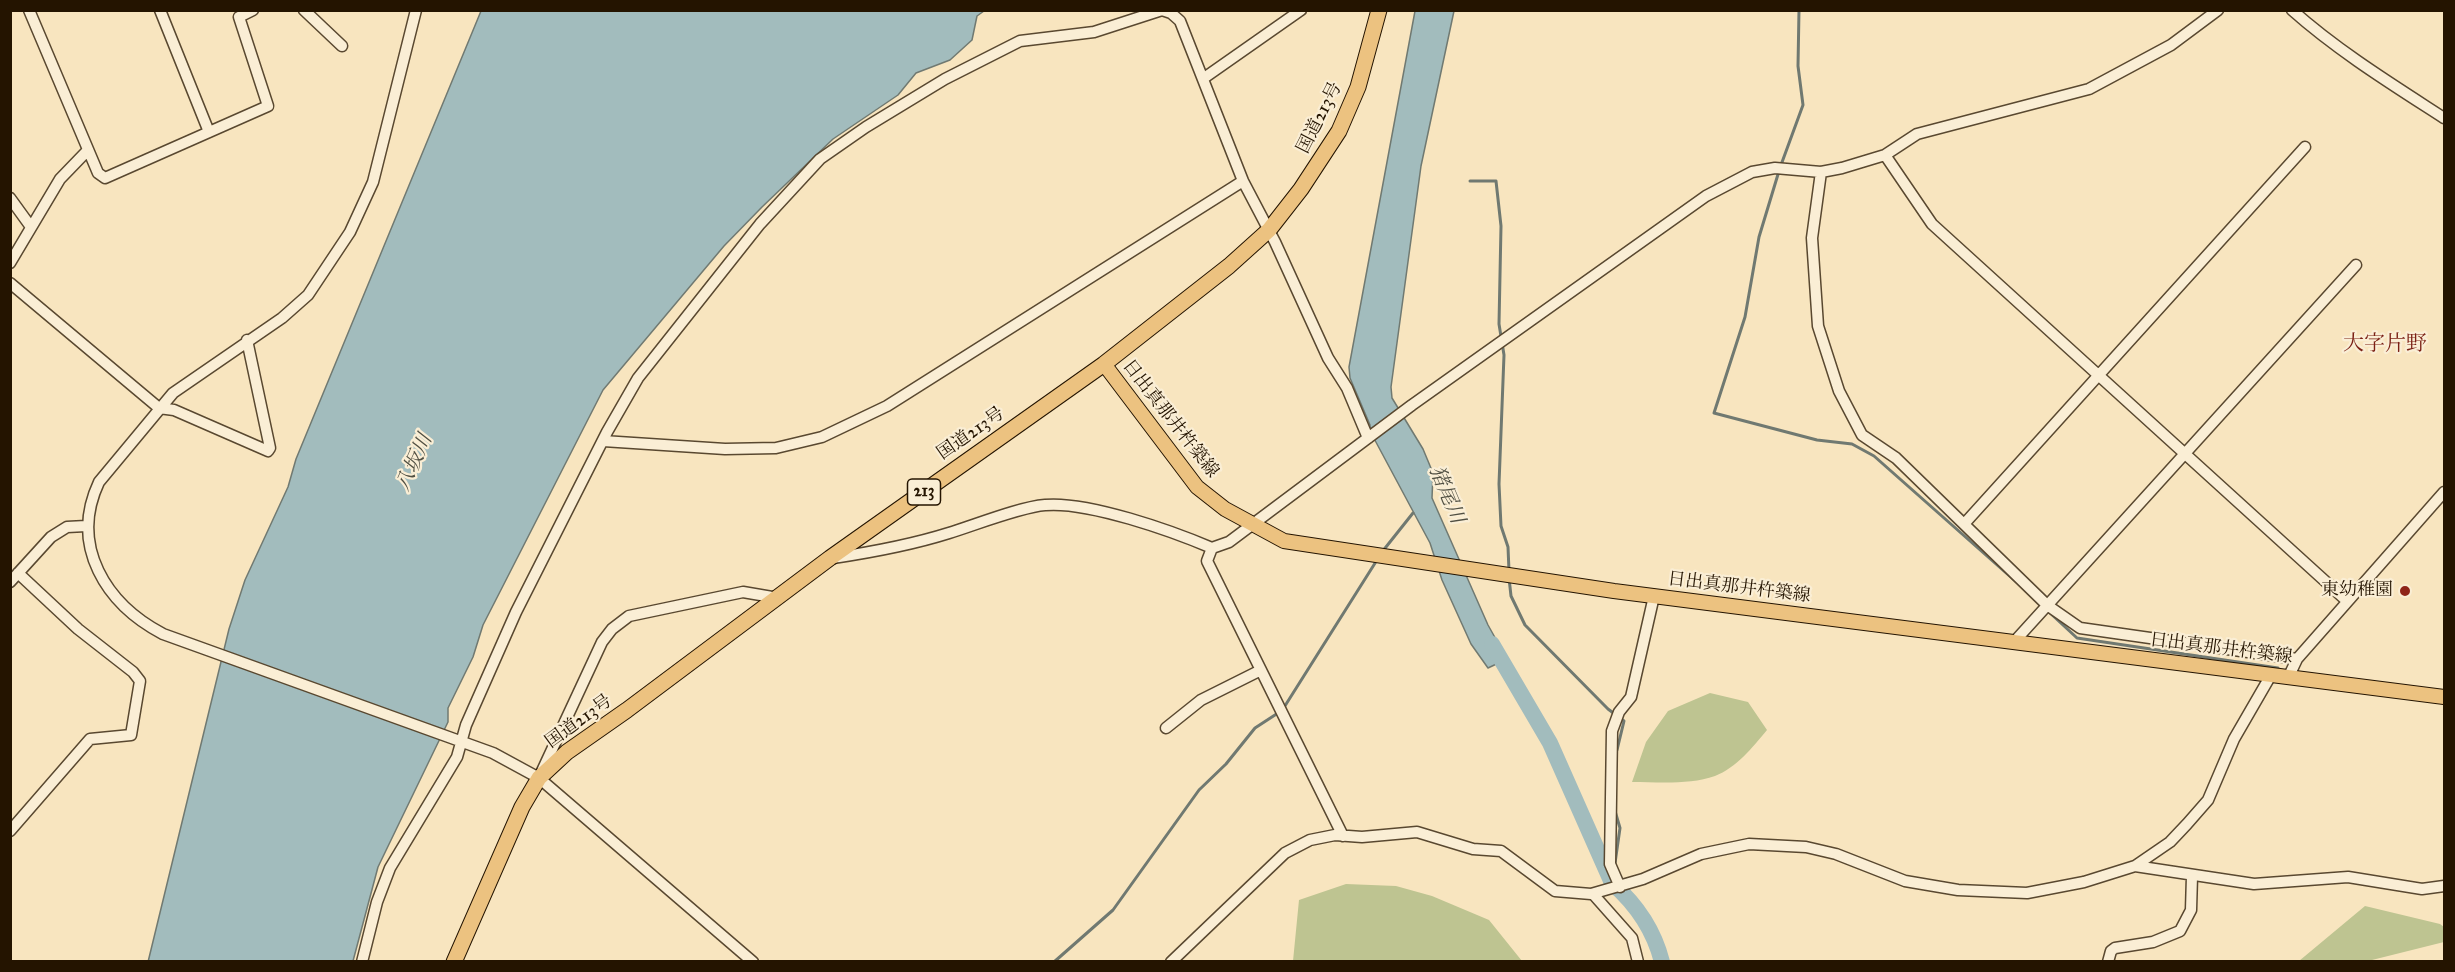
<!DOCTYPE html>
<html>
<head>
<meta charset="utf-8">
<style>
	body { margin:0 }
	#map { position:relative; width:2455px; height:972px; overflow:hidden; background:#f8e5bf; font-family:"IM FELL Great Primer",serif }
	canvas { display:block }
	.frame { position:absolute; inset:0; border:12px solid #241400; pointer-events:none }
</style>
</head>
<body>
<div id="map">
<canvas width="2455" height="972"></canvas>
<div class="frame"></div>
</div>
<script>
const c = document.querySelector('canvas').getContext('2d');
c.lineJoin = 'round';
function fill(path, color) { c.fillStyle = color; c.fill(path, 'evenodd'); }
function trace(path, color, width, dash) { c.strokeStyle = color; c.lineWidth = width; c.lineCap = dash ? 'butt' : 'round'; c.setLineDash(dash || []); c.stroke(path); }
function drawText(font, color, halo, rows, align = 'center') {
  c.font = font + ' "IM FELL Great Primer","Noto Serif JP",serif'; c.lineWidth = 4.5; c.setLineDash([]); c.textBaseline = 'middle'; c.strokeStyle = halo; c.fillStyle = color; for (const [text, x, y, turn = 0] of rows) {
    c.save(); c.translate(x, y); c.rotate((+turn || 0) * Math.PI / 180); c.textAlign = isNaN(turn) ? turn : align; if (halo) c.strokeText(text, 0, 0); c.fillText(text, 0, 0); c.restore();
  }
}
const green = new Path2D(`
	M1710,693l38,9 19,28c-14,17 -31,38 -52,46 -25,9 -57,6 -83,6l14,-40 22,-31z
	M1346,884l50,2 36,10 57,24 33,41h-229l6,-61z
	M2365,906l75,18 4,3v15l-76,19h-69z`);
const water = new Path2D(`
	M481,11h503l-7,5 -5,24 -22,20 -34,13 -18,22 -65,44 -71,68 -38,39 -121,144 -120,235 -10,32 -25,51v14l-70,145 -25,94 -205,1 81,-333 16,-49 43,-93 8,-28z
	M1415,11h39l-33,155 -30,221 1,11 31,51 10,24 -1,25 56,127 19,34 -19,9 -17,-24 -29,-64 -12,-37 -60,-112v-6l-20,-47 -1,-11z`);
const stream = new Path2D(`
	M1781,165l22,-60 -5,-39 1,-56
	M1779,171l-20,66 -14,80 -31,96 103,27 35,4 22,12 148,131
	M1470,181h26l5,45 -2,98 5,31 -5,129 2,42 7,21 1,24
	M1382,552l31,-39
	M1509,578l2,18 14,29 83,84 16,12 -7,29
	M2049,612l28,26 201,30
	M1283,709l94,-149
	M1615,863l5,-35 -5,-17
	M1054,962l59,-52 86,-120 27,-26 29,-36 23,-15`);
const river = new Path2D(`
	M1492,644l58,99 62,140c24,21 42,47 50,79`);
const minor = new Path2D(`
	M29,10l69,163 7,5 163,-72 -29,-89 14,-7
	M160,10l49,122
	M304,10l38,36
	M416,10l-43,172 -23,50 -42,63 -26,23 -109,75 -74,89c-30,64 7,122 64,152l330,119 46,25 214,184
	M1162,10l9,3 9,8 63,160 32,61 53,116 19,30 21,50
	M2292,10c46,41 101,75 152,108
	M1204,78l97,-68
	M1885,155l47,69 415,377
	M1821,172l-9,66 6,88 21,65 23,44 34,23 151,147 33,23 217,31
	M10,198l21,29
	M10,263l50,-84 28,-29
	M10,283l149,125 15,2 94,41 2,-3 -23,-108
	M603,441l122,8 51,-1 46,-11 65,-31 356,-225
	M1965,523l340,-376
	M1212,548l-5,13 136,275
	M833,558c40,-6 78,-13 116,-25 26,-8 71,-26 96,-28 43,-4 127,26 167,43l17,-6 183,-137 294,-209 46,-24 23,-4 46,4 21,-4 43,-13 32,-21 172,-45 82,-44 47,-35
	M10,582l41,-45 16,-10 19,-1
	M2014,642l342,-377
	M2289,676l8,-17 147,-167
	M1166,728l35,-28 60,-30
	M542,771l60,-129 10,-13 17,-13 114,-24 35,6
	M10,831l80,-92 41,-4 9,-54 -7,-9 -55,-43 -60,-56
	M2135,866l119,18 94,-7 74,12 22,-3
	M1620,887l-10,-23 2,-133 7,-19 12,-15 23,-101
	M1593,894l39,44 6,24
	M362,962l15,-60 13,-34 67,-111 9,-32 50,-113 91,-180 31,-54 122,-154 60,-65 46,-32 79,-48 75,-38 74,-9 68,-22
	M1171,962l114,-109 25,-13 25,-5 27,2 55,-5 56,17 28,2 54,40 36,3 52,-15 58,-25 48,-10 57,3 30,7 69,27 53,9 69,3 57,-11 51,-16 35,-24 17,-18 21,-24 26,-61 37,-64
	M2108,962l3,-11 4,-3 38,-6 27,-11 11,-21 1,-34`);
const major = new Path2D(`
	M1104,364l93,123 28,22 59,32 330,50 830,106`);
const highway = new Path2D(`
	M454,962l68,-155 17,-29 28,-26 60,-42 203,-152 274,-194 125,-98 40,-36 32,-41 38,-58 19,-44 21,-77`);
const markers = [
	[2405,591,6,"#8f2418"]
];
const shields = [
	[924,492,33]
];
const shieldNames = [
	["213",924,492]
];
const streetNames = [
	["国道213号",1320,118,-63],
	["日出真那井杵築線",1170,419,52],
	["国道213号",971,434,-35],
	["日出真那井杵築線",1739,588,7],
	["日出真那井杵築線",2221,649,7],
	["国道213号",579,722,-36]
];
const poiNames = [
	["東幼稚園",2393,591]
];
const waterNames = [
	["八坂川",415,463,-66],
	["猪尾川",1446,495,67]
];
const quarterNames = [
	["大字片野",2385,345]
];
fill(green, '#bec491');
fill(water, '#a2bcbd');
trace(water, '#707971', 1.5);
trace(stream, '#707971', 3);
trace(river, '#a2bcbd', 16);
trace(minor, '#594830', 13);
trace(major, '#241400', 16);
trace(highway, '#241400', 17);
trace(minor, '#faeed5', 10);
trace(major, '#ecc280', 14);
trace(highway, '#ecc280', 15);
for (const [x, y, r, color] of markers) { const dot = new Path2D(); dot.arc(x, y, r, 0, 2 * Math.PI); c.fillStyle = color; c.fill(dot); trace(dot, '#faeed5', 2); }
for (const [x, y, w] of shields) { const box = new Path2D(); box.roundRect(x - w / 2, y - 13, w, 26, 4.5); c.fillStyle = '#faeed5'; c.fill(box); trace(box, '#241400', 1.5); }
drawText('bold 16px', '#241400', null, shieldNames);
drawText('18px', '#241400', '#faeed5', streetNames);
drawText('18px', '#241400', '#faeed5', poiNames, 'right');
drawText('italic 20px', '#504f42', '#faeed5', waterNames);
drawText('21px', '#7a1f14', '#faeed5', quarterNames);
</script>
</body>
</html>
